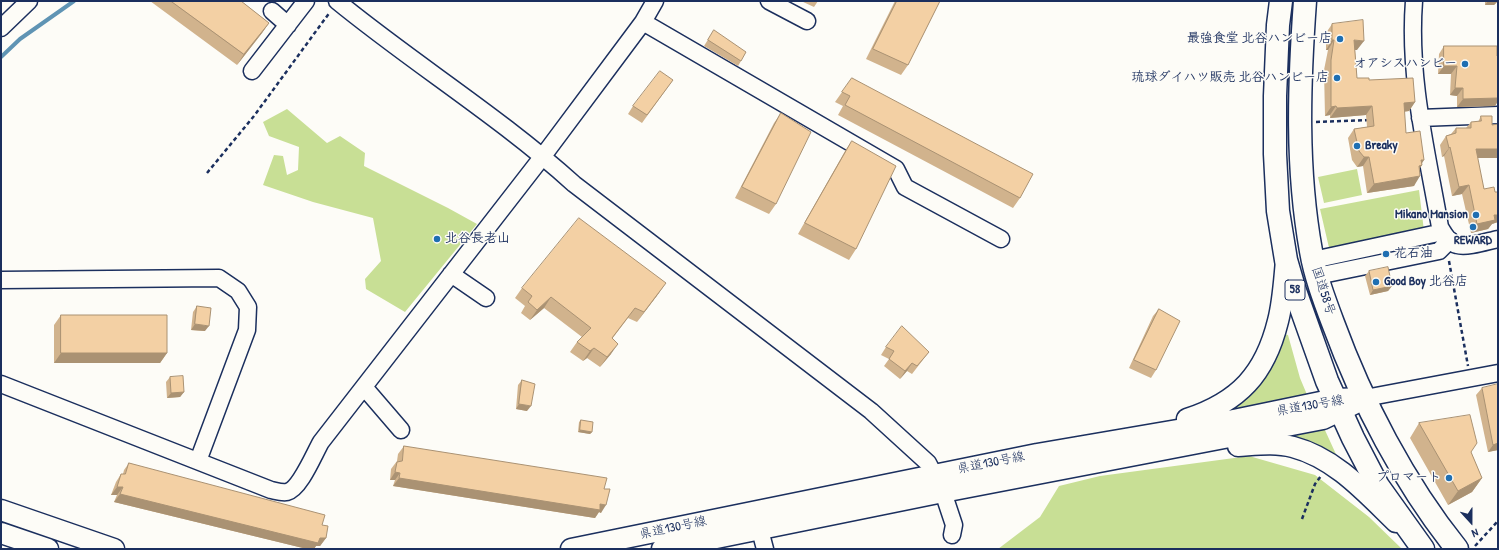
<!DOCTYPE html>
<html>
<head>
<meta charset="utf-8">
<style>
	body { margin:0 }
	#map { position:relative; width:1499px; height:550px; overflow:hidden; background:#fdfcf7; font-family:"Patrick Hand",sans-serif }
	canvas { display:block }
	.frame { position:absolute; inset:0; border:2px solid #1b2f5e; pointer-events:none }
	.north { position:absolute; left:1451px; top:502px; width:40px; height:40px; -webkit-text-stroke:3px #fdfcf7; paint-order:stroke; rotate:159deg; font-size:11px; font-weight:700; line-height:16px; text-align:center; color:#1b2f5e }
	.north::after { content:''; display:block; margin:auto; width:14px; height:18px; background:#1b2f5e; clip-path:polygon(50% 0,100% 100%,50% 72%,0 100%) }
</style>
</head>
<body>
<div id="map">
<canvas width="1499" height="550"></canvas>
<div class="frame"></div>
<div class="north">N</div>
</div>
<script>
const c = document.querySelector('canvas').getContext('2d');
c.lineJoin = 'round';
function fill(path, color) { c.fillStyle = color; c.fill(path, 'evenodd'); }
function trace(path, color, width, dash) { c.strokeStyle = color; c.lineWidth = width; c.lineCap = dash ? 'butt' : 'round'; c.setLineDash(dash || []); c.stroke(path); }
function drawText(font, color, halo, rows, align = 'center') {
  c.font = font + ' "Patrick Hand","Klee One",sans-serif'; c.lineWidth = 3; c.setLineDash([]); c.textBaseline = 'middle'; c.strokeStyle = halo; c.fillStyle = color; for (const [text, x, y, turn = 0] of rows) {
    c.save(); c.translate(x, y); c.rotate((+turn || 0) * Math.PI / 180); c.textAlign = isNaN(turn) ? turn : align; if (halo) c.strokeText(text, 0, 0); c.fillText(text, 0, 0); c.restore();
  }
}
const green = new Path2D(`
	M287,109l40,34 13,-7 25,17 -1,13 84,42 29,16 -72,88 -39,-23 -1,-10 16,-18 -8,-43 -60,-16 -50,-17 11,-30 9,1 4,19 11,-5 1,-23 -30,-11 -6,-14z
	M1357,169l5,26 -38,8 -6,-26z
	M1419,190l5,41 -94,21 -10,-43z
	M1284,334l4,1 12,43 8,19 -90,19z
	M1324,428l16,35 -61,-27z
	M1249,456l66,19 54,42 33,32h-404l42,-32 19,-31 41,-10z`);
const stream = new Path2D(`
	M1,57l19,-18 54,-38`);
const path = new Path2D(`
	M1316,122l53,-2
	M207,173l47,-57 76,-104
	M1449,261l19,105
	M1302,519l13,-35 6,-8
	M1475,546l23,-25`);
const minor = new Path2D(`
	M337,1c77,63 163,116 237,183l297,227 57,52 15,29 11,33 -2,10
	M769,1l38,20
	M1414,1c-6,77 13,151 26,226 4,7 9,16 17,18 10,3 31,-4 41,-6
	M272,11l16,14
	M643,22l253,147 9,18 96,52
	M1,28l28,-27
	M252,71l54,-70
	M1420,118l78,-3
	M1313,260l130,-28
	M451,274l35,24
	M1317,276l122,-25 11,-11
	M1,280l218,-2 19,13 10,16 -1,23 -49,131
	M1,384l270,106c5,1 11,3 16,2 13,-3 27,-38 34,-50l222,-286 100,-134 12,-21
	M364,387l37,43
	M1365,398l133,-25
	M760,530l5,19`);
const major = new Path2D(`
	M1187,419c52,-17 78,-45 91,-98 5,-19 6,-40 8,-60
	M1238,446c17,-1 37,-4 55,1 42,11 72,45 103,75
	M1,510l113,39
	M1,533l47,16
	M571,549l466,-95 187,-32 111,-23 30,-1
	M662,549l281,-57 380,-73 31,-15`);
const highway = new Path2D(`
	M1281,1l-3,24 -3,71v58l3,57 8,49 9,31 32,90 26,57 25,48 45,63
	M1305,1c-6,83 -9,167 6,250 4,24 13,48 22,72 29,79 71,160 124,226`);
const wall = new Path2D(`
	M150,1h91l28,22 -7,10 -25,32z
	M801,1h17l-4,6z
	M895,1h45l-32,64 -7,10 -35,-16z
	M1485,1h13l-4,4h-9z
	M1332,24l25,26h-2l2,28 12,2 46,22 -6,9 -5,1 2,21 16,32 -3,4 -5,17 -47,7 -4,-27 -6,1 -5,-7 -4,-22 6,-9 13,-2 -1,-12 -36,3v-3l-5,1 -1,-46 4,-20h-2v-17z
	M714,30l27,31 -3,5 -34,-20z
	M1444,46l54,10v45l-3,5 -38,1v-11l-7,-1 1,-21h-13l1,-20z
	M852,78l168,120 -7,10 -175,-93 5,-9 -8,-4z
	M673,80l-31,43 -14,-9 5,-8z
	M781,113l-5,91 -7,10 -34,-16 39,-75z
	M1481,116h11l-15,42 7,31 11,3h3v30l-6,2 -4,5 -17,4 -9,-39 -10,2 -8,-40 -2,1 -2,-12 6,-9 5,-2 5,-6h10l5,-6h7z
	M852,141l4,108 -7,11 -51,-26 47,-83z
	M1369,271l23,15 -4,5 -18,4 -5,-19z
	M522,288l137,5 -22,29 -9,-4 -16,21 -1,15 -11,13 -13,-9 -4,3 -13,-9 7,-10 5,-5 -38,-29 -14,12 -9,-7 4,-7 -10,-8z
	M197,306l8,25 -14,-1 2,-18z
	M1159,309l-3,61 -5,8 -22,-10 24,-52z
	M61,315l106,38 -7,10h-106v-38z
	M886,347l43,5 -17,22 -5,-3 -7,8 -16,-13 5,-7 -8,-4z
	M170,377l14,15 -4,5 -13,1 -1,-16z
	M522,380l5,31 -11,-2 2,-24z
	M1482,388l16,62 -10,2 -12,-57z
	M581,420l11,12 -2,2 -12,-2 1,-10z
	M1419,423l52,29 11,26 -10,14 -24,13 -38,-67z
	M404,446l200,43 -3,24 -2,-1 -4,6 -202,-32 2,-6h-5l1,-11 6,-8 1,-7z
	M129,463l193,62 4,13 -6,8h-4l-2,3h-7l-193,-47 3,-7h-6l5,-13 5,-8h2l1,-4z`);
const shadedWall = new Path2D(`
	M1488,1h10l-4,4h-9z
	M269,23l-7,10 -25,32 7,-11z
	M1332,40h2l-6,10h-2z
	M1354,40l10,1 -7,9h-10z
	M1444,66h13l-6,8h-13z
	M1455,88h8l-6,8 -7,-1z
	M1498,98v3l-3,5 -38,1 6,-8z
	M1415,102l-6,9 -12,1 7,-9z
	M1336,106l-6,9 -5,1 6,-9z
	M1372,106l-6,9 -36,3 7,-10z
	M1450,147l-6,9 -2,1 7,-9z
	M1476,149h22v9h-29z
	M1364,157h5l-6,9 -6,1z
	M1421,160h3l-3,5h1l-6,9 -4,1z
	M1420,176l-6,10 -47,7 7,-9z
	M1469,185l-7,9 -10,2 7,-9z
	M1494,215h4v7l-6,2 -4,5 -17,4 6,-9z
	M666,283l-7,10 -22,29 7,-10z
	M1392,286l-4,5 -18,4 3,-5z
	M551,297l-7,11 -14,12 7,-10z
	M195,324l14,2 -4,5 -14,-1z
	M618,344l-7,10 -11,13 7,-10z
	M594,348l-7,10 -4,3 7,-10z
	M61,353h106l-7,10h-106z
	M912,363l-5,8 -7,8 5,-8z
	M184,392l-4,5 -13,1 4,-5z
	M519,404l12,2 -4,5 -11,-2z
	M580,430l12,2 -2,2 -12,-2z
	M1498,443v7l-10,2 5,-7z
	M395,472l5,1 -5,7h-5z
	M399,478l201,26 6,1 -5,8 -2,-1 -4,6 -202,-32z
	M1482,478l-10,14 -24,13 10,-14z
	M117,487h6l-6,8h-6z
	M120,494l200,44h6l-6,8h-4l-2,3h-7l-193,-47z`);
const building = new Path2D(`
	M171,1h70l28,22 -25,31z
	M897,1h43l-32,64 -35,-16z
	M1363,20l1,21 -10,-1 3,38h12v2l44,-2 2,24 -11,1 2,30 14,-2 4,29h-3l1,5 -3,1 1,10 -46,8 -5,-27h-5l-5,-6 -5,-22 20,-3 -2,-20 -35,2 -1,-2 -5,1v-47l3,-20h-2v-16z
	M714,30l32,22 -5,9 -33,-21z
	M1444,46h53v10h1v42l-35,1v-11h-8l2,-22h-13z
	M660,71l13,9 -26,35 -14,-9z
	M852,78l181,96 -13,24 -175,-93 5,-9 -8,-4z
	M781,113l30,19 -35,72 -34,-17z
	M1481,116h11v9l6,-1v25h-22l8,40 10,-2 1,5h3v23h-4l1,5 -18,4 -8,-39 -10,2 -9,-40 -1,1 -3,-12 10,-3v-5h15v-6l10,-1z
	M852,141l44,25 -40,83 -51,-26z
	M579,218l87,65 -22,29 -9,-4 -23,30 6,6 -11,13 -13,-9 -4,3 -13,-9 14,-14 -40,-31 -14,13 -9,-8 4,-6 -10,-8z
	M1388,267l4,19 -19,4 -4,-19z
	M197,306l14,2 -2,18 -14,-2z
	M1159,309l21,12 -24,49 -22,-10z
	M61,315h106v38h-106z
	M902,326l27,26 -12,14 -5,-3 -7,8 -16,-12 5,-8 -8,-4z
	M183,376l1,16 -13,1 -1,-16z
	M522,380l13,4 -4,22 -12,-2z
	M1498,384v59l-5,2 -11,-57z
	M1470,415l7,28 -6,9 11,26 -24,13 -39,-68z
	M581,420l12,2 -1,10 -12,-2z
	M404,446l203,32 -3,11h6l-4,16 -6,-1v6l-201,-32 1,-5 -5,-1 2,-10 5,-1z
	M129,463l196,52 -3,10 6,1 -2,12h-6l-2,5 -198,-49 3,-7h-6l4,-13h4z`);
const markers = [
	[1340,39,4,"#1f6fb2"],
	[1465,64,4,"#1f6fb2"],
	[1337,78,4,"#1f6fb2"],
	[1357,146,4,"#1f6fb2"],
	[1476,215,4,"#1f6fb2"],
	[1473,227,4,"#1f6fb2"],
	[437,239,4,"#1f6fb2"],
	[1386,254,4,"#1f6fb2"],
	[1376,282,4,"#1f6fb2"],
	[1449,478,4,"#1f6fb2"]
];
const shields = [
	[1295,290,20]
];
const shieldNames = [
	["58",1295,290]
];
const poiNames = [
	["最強食堂 北谷ハンビー店",1332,39],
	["オアシスハンビー",1457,64],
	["琉球ダイハツ販売 北谷ハンビー店",1329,78],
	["Breaky",1365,146,"left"],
	["Mikano Mansion",1468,215],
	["北谷長老山",445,239,"left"],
	["REWARD",1473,241,"center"],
	["花石油",1394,254,"left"],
	["Good Boy 北谷店",1384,282,"left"],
	["プロマート",1441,478]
];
const streetNames = [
	["国道58号",1323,291,72],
	["県道130号線",1310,406,-10],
	["県道130号線",991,463,-11],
	["県道130号線",673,528,-12]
];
fill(green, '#c8df95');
trace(stream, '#5f94b4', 4);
trace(minor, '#1b2f5e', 19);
trace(major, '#1b2f5e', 23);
trace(highway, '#1b2f5e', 25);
trace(path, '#1b2f5e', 2.5, [4, 3]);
trace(minor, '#fdfcf7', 16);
trace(major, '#fdfcf7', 20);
trace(highway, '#fdfcf7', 22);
fill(wall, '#d1b38d');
fill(shadedWall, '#aa9273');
fill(building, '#f3d0a4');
trace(building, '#aa9273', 1);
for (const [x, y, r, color] of markers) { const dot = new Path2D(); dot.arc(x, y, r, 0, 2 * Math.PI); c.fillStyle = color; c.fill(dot); trace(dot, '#fdfcf7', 1.5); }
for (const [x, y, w] of shields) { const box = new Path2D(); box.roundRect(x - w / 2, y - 10, w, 20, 3); c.fillStyle = '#fdfcf7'; c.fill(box); trace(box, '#1b2f5e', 1); }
drawText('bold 12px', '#1b2f5e', null, shieldNames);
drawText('bold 13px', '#1b2f5e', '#fdfcf7', poiNames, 'right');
drawText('13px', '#1b2f5e', '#fdfcf7', streetNames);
</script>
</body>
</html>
